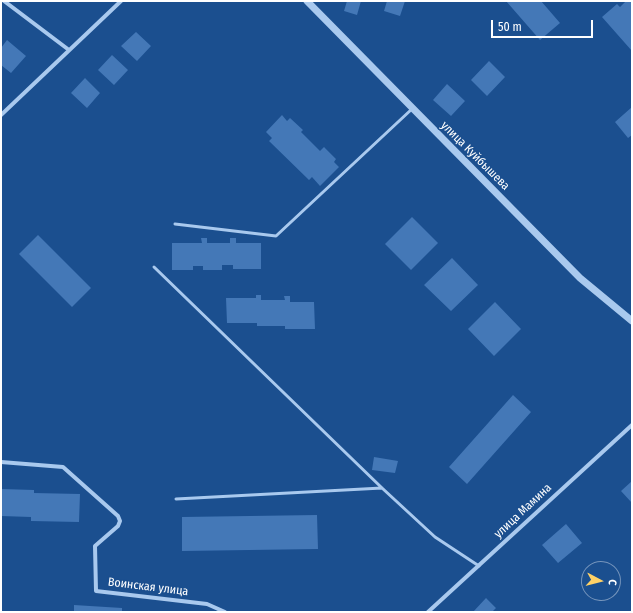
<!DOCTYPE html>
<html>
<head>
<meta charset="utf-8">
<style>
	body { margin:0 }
	#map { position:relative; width:633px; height:613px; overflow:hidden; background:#1b4f8f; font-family:"Fira Sans Condensed",sans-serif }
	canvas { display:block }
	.frame { position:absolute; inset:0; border:2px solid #fff; pointer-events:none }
	.north { position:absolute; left:581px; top:561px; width:40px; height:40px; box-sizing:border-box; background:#1b4f8f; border:1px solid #7695bc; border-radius:50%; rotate:97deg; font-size:11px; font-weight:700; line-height:16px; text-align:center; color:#fff }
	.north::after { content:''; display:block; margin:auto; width:14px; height:18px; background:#ffd166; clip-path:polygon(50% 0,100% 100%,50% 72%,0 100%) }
	.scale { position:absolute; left:491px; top:20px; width:102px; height:18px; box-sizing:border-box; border:2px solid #fff; border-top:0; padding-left:5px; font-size:12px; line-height:14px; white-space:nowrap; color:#fff; -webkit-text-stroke:3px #1b4f8f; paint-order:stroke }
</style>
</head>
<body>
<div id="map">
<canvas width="633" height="613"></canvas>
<div class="frame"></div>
<div class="north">С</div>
<div class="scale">50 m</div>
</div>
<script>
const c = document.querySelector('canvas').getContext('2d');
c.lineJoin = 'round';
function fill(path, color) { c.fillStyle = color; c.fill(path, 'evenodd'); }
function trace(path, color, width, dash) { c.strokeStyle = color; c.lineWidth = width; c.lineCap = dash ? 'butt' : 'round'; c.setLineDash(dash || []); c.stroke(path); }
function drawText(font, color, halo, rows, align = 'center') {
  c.font = font + ' "Fira Sans Condensed",sans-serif'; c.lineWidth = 3; c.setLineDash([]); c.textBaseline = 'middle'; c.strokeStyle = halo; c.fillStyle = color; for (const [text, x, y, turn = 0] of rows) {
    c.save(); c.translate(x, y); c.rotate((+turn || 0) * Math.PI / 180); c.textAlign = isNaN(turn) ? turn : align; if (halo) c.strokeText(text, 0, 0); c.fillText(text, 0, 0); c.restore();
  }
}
const building = new Path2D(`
	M347,1h14l-4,14 -13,-4z
	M387,1h18l-5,15 -16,-5z
	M506,1h35l19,22 -20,17z
	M626,1h6v50l-30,-34 15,-13 3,3z
	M136,32l15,14 -14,15 -16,-15z
	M7,40l19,16 -15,17 -10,-8v-17z
	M112,55l16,15 -14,15 -16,-15z
	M489,61l16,16 -18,19 -16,-16z
	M85,78l15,15 -13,15 -16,-15z
	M447,84l18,17 -14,15 -18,-16z
	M632,107v28l-4,3 -13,-16z
	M282,115l5,6 3,-3 13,12 -2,2 19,19 4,-4 12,12 -2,3 5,5 -19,19 -8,-9 -3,3 -40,-39 3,-3 -6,-6z
	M412,217l26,26 -27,27 -26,-26z
	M38,235l53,53 -19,19 -53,-53z
	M201,238h6v5h23v-5h6v5h25v26h-28v-4h-11v5h-19v-4h-10v4h-21v-27h30z
	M452,258l26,27 -27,26 -27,-26z
	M256,295h5v5h24l-1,-4h6v6h24l1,27h-30v-3h-28v-3h-30l-1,-25h30z
	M495,302l26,27 -27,27 -26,-27z
	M513,395l18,17 -64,72 -18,-17z
	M374,457l24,4 -3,12 -23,-3z
	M632,481v22l-11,-12z
	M1,489l33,1v3l46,1 -1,28 -48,-1v-4l-30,-1z
	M317,515l1,34 -136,2v-34z
	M566,524l16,19 -24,20 -16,-18z
	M486,598l10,10 -4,4h-19z
	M74,605l48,3v4h-48z`);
const service = new Path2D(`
	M175,224l101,12 137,-128
	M154,267l228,221 53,49 44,29
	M176,499l206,-11`);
const minor = new Path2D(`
	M4,1l65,49
	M1,115l120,-114
	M1,462l62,5 55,49 2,5 -2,5 -23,20 1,45 111,13 18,8
	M428,612l204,-187`);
const tertiary = new Path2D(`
	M307,1l273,277 52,43`);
const streetNames = [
	["улица Куйбышева",475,156,45],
	["улица Мамина",523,511,-43],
	["Воинская улица",148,587,7]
];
fill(building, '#4478b7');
trace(service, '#a9c9ee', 3);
trace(minor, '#a9c9ee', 4);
trace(tertiary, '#a9c9ee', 7);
drawText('12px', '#fff', '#1b4f8f', streetNames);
</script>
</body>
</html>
